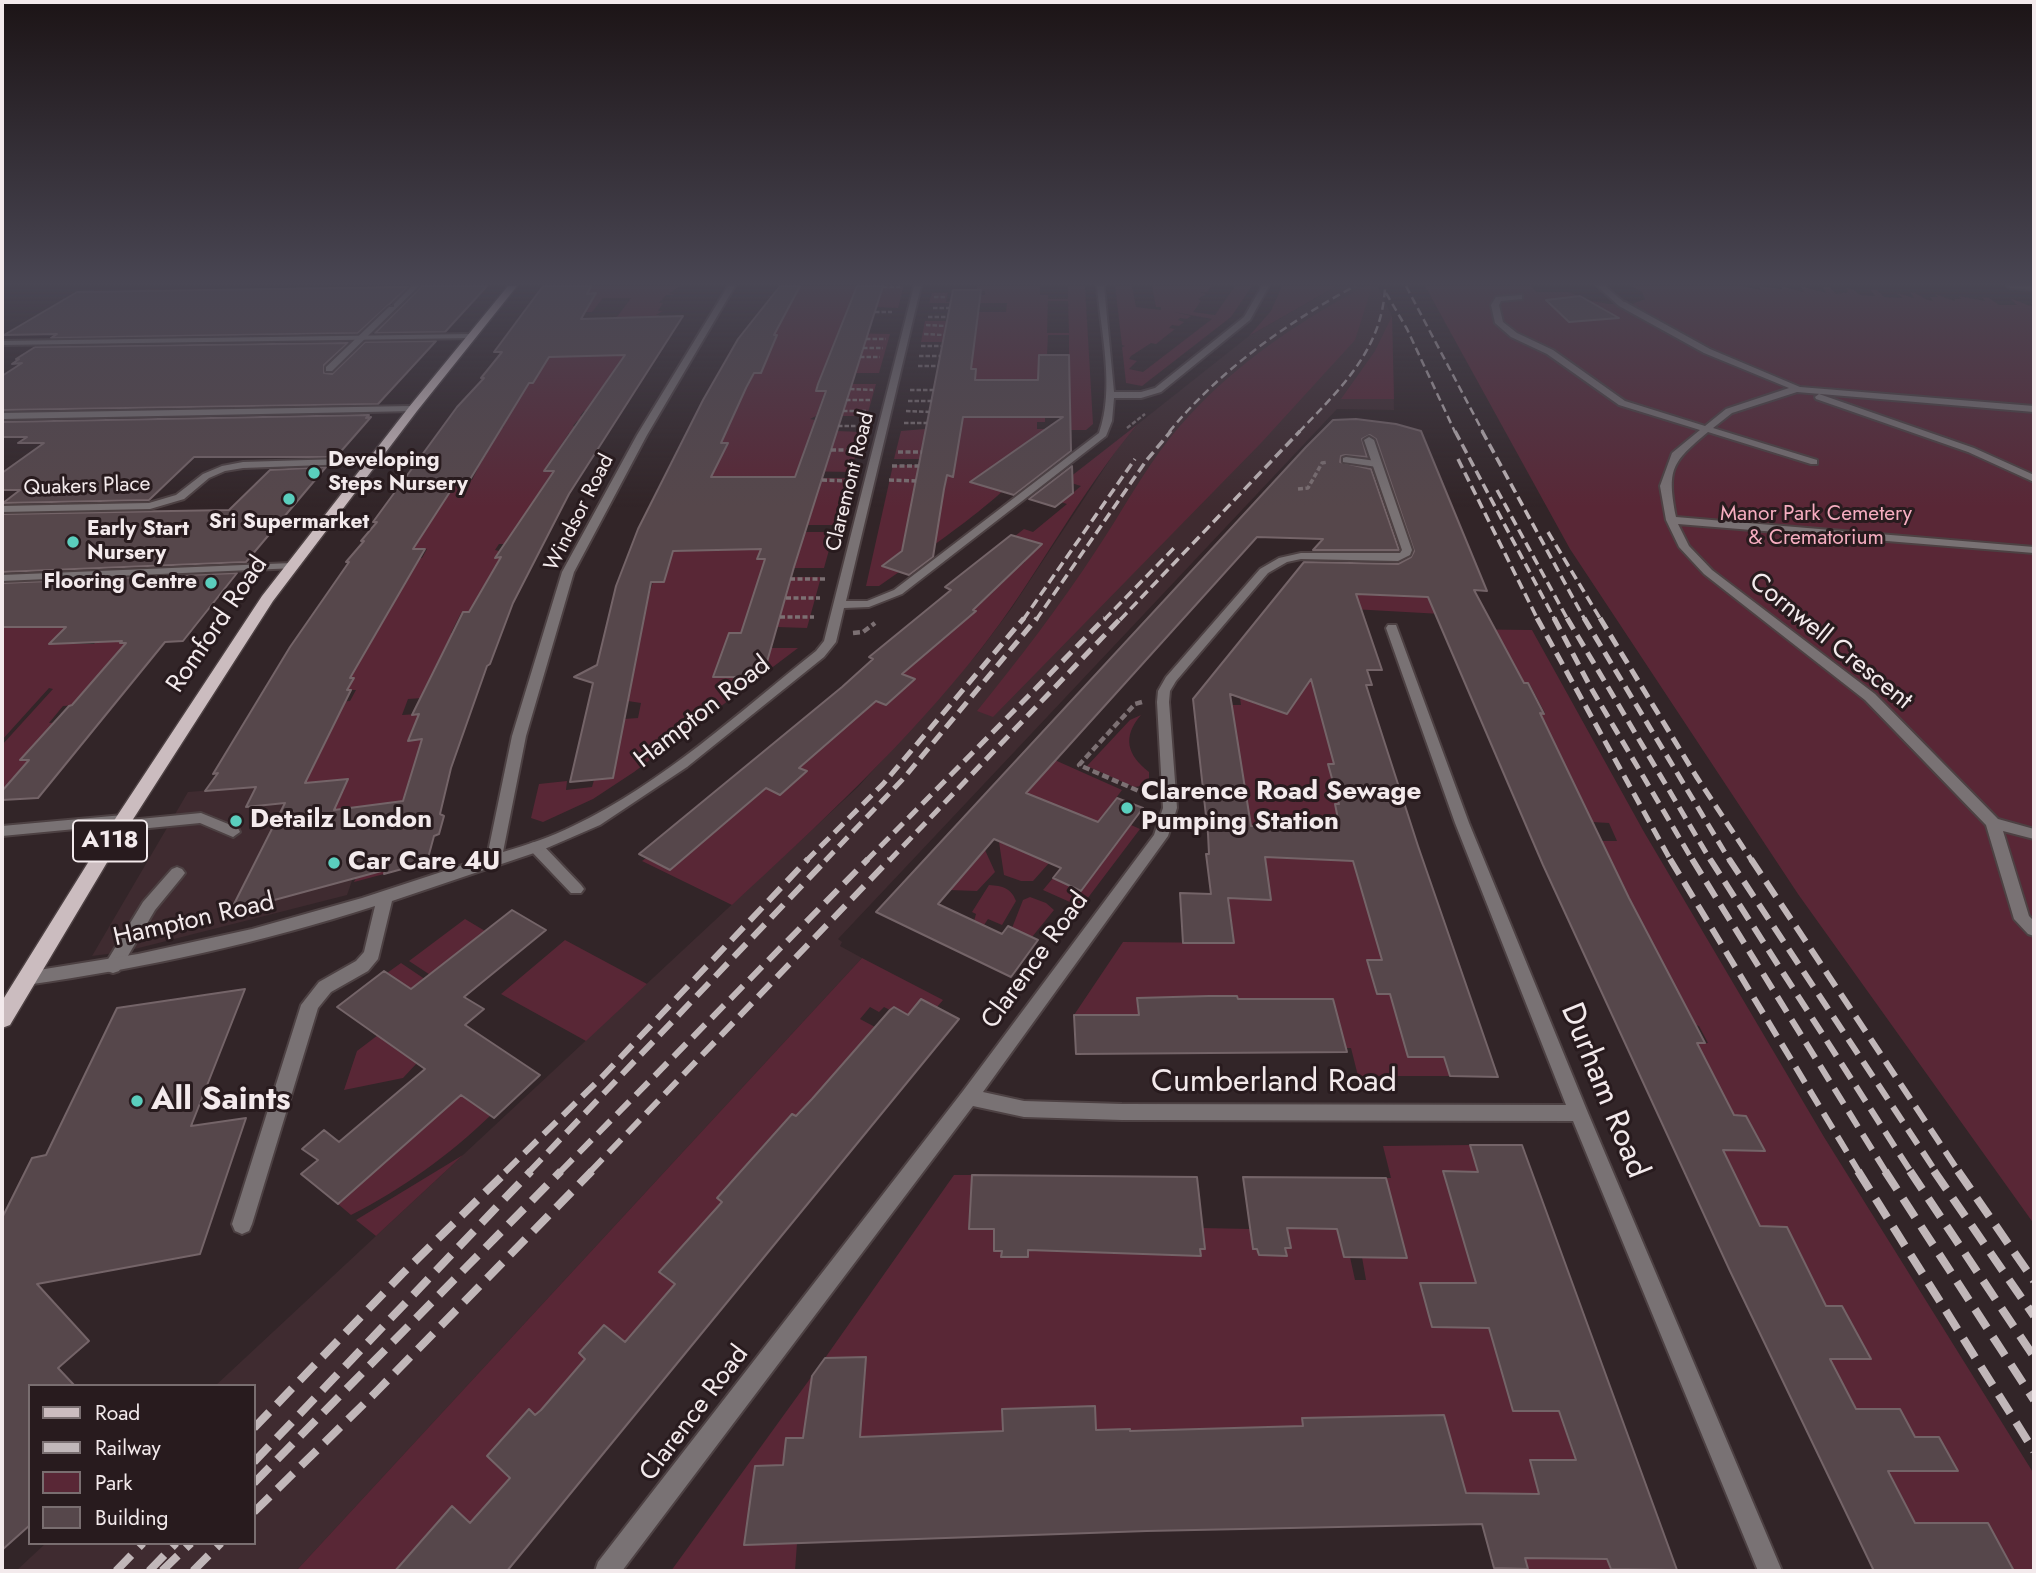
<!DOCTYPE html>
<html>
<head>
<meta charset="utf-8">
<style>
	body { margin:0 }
	#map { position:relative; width:2036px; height:1573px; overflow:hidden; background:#322528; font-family:Jost,sans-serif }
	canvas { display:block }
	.frame { position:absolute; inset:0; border:4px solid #f3eaec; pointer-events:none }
	.legend { position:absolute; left:28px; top:1384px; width:228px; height:161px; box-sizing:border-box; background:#281b1e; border:2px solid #796e70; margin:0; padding:9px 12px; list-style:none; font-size:21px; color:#f3eaec }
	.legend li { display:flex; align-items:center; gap:14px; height:35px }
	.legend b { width:35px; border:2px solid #796e70 }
</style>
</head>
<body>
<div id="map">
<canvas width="2036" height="1573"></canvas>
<div class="frame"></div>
<ul class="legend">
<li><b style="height:9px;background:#cbbcbf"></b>Road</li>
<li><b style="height:9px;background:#c1b7b9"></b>Railway</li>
<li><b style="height:19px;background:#592736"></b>Park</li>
<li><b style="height:19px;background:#56474b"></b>Building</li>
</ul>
</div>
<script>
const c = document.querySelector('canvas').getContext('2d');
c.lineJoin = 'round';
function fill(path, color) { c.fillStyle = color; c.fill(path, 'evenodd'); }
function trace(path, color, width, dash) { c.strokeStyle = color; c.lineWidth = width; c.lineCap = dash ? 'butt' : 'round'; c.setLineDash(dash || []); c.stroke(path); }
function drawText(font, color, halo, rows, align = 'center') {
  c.font = font + ' Jost,sans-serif'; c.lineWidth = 6; c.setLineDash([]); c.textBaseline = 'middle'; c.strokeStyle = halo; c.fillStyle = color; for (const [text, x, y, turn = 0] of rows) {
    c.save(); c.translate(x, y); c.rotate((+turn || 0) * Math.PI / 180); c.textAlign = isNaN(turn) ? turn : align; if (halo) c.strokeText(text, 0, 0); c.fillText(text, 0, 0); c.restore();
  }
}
const built = new Path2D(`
	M1337,286h41l14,30 2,94 -57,-1 -499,530 4,3 -2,4 22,12 -566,613h-280l30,-28h208v-157h-39l643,-599 120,-134 33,-44 106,-160 21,-25 111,-88z
	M348,779l-27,60 32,39 -6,17 -224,57 -31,4 96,-164z`);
const green = new Path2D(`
	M591,286h89l-10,7 4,2h-8l-7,8h4l-5,8h5l-7,4h4l-34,38 -38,58h-4l-4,5 10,1 -3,3 -10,1 -4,5 11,1 -5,6h-10l-14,21 4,9h-10l-5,7 10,1 -46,73h-9l-4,6 4,1 -3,6h5l-25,55 -15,1 -10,20 15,-1 -43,66 -15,1 -6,16 31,-2 -3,8 -15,2 -6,15h14l-20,63 -15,2c-9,25 3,47 -4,71l-30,8 2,-4 -36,-38 28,-61 -57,5 33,-81 26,-2 6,-11h-9l6,-12 -15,1 67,-120 17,-1 5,-9h-14l5,-7 17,-60 37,-2 6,-12 -35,1 37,-5 7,-11h-33l37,-25h12l2,-5 -30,1 47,-40 11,-1 4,-22 65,-24 29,-39h-28l-11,14h-14l17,-19 -18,1z
	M788,286h69l-1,4 23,8 4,-12h21l-6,22 -22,-1 3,-8 -31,34 42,1 -11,39h-47l-2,4h-9l-3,6 7,8 -9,25 -6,3 5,1 -16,49 38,-38 25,1 -11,40 -52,-1 -2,6h-10l-29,82h9l-1,6h29l10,-33h29l-10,36h-62l-21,65h-12l-5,14 11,7h-14l-7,22 44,1 3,-8h4l6,-21h27l-164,124 -41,27 -50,23 -12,-4 8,-34 28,-3 -1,9 26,-3 2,-7 19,-2 11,-59 14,-1 3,-15 -13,-2 15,-76 -2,-4 12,-39 11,-1 3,-11h-11l65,-147 9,-1 2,-4 4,-30h11l7,-15 8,-1 -17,-1 42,-61 -5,-13h-18l19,-2z
	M977,286h63v9h8v4h20v-13h17l8,138 -7,6h-16v-55l-23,-1 -10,43h8v5h-8v7h7c1,41 -93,103 -125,127l-17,-5 -20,14 17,7 -20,14h-13l27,-121h26l-3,23h29l8,-56 -32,27h-27l7,-28 60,-5 6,-38 -33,-5h35l5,-41h-53l4,-21h22l-3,17 33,-12v-5h-8l8,-1 1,-5h-8l1,-3h35l1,-9h-78l3,-10h16l-2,9h24l6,-7h9v-4h-9zM1048,301h20l1,32h-22zM1048,335h21v38l-30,-18h8z
	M1115,286h17l4,21 25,3v-3h-5l-4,-21h60l-5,6h-7l6,2 -8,5 3,2 -8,11 22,3 20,-29h17l-21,31 -89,69 -16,-3 -4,-36 3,-1 -3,-1zM1174,312l38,7 -69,53 -14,-3 8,-8 -8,-2 2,-3 20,-13 5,1 19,-15 -6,-1 3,-3 7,1 5,-4 -6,-2 2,-2 7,1 4,-3z
	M1282,286h55l-88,50 22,-25z
	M1365,286h6v4l-16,50 -94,103 -268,274 -16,-6c42,-52 83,-105 120,-162 25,-37 45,-76 73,-111 52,-65 122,-113 195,-152z
	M1425,286h106l6,6h32l17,8 23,4h23l13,-5 -3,-7 -11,-6h111l19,4 -3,-4 24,3 -1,-3 23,6 -4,-6 27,7 -5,-6h8l6,7 12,-2 -2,-4 7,1 7,6 15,1 -5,-6h7l7,7 19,1 -9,-6 20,6 -4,-6c10,1 13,8 23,9l-3,-4h8l-3,-3 20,7 -1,-2h7l-2,-3 26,5 -3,-4 7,1 10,7h18l-7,-6c9,1 14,6 23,7l-2,-3h3v921l-236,-330 -228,-345z
	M1392,316l2,83h-53l34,-48z
	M851,384h25l-9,32h-26z
	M1138,424c-60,70 -101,154 -158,226 -74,94 -161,174 -248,255l-90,-44 4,-3 24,12 96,-82 14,7 27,-24 -14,-6 -13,-19 30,12 58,-50 -21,-18 39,15 29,-26 -45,-17 60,-12 33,-31 3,1 9,-8 -2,-2 21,-19 -32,-11 54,-11 9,-7 -2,-1 18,-17 -26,-8 9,-7 9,3 34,-28 -21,-7h22l13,-11 -16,-5z
	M822,478h27l-13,47h-28z
	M791,577h30l-14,51 -30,-1z
	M1322,590l129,7 8,18 -107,-6z
	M136,598l-9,37 -6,7h19l-62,63 -15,1 -14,17 13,-1 -17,19 -9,1 -15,17 8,1 -27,31v-46l51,-56 -4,-1 -47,52v-113h13l69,-18 -35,35h45z
	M1443,629l89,1 112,202 180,305 210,337v97h-20l-27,-48h-72l-26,-52 68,-1 -18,-33h-24l-60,-28 -25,-50h41l-29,-53h-41l9,-32 -23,-47 -27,-1 -37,-76h41l-18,-34 -40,-1 -77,-73 79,1 -9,-17 -4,-1 -76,-90 3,-50 -22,-44h17l-8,-18 -17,-1 -55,-109h8l-16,-30h-6z
	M1306,648l49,116h-26l5,22 14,19h-13l3,11 76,145 -46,-1 8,34 49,1 -16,62h35l6,19h-92l-7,-28h-5l-13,-49 -93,15 -3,-18 -100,2 2,17h-65l49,-73 111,1 -5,-45 42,1 -7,-42 44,2 -57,-33 -19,-121h9l-1,-7 47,16 13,-19 -46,-15z
	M1141,715c-19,22 -14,40 8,57v13l-15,2 -47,-21 43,-46z
	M1039,753l83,37 -24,32 -89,-36z
	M1131,825l9,4 -59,78 -38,-17 10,-12 29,12z
	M999,842l50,21 -16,18h-12l-17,-6z
	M985,850l10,22 -18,19 -27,-1z
	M989,885c14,1 22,3 27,16l-14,24 -14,-6 -4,6 -10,-4 2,-7 -4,-2z
	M1030,897l16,6 8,7 -22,27 -20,-9 11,-28z
	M465,919l20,12 -44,51 -32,-21z
	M565,940l82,44 -61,57 -85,-47z
	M862,958l81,42 -6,7 -16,-8 -13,16 -14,-8 -4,3 -6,-3 -5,5 -9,-5 -10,12 30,16 -39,25 -4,-2 -17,23 -34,35 -5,-2 -36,40 21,14 -34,11 -5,-3 -20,22 5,4 -17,18 15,12 -19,22 -16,-12 -26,29 16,13 -49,58 -22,-16 -25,27 6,6 -24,28 -14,28 -7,-5 -5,5 -7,-6 -41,47 22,22 -39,45 -18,-17 -57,65h-99z
	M401,963l34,23 -13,11 -35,-24z
	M378,1035l39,28 -14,15 -59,12 13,-39z
	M450,1086l41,29c-43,41 -87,73 -140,100l-13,-11 97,-86z
	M1470,1145l8,27 -34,-1 61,156 -9,26 17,58h46l16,49 -45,1 30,98h47l4,10h-83l-22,-75 -32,30 -30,-109 -142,3 1,8 -48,1 4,29 -126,4 -3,-31 -34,1 -2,-24 -92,3 1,23 -179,6 42,-80h-41l129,-183h18l-2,54h24v22h8l-1,6h27v-7l102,4 45,-3v4l25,1 2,-28 48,1 2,20h5l2,6 27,1 -1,-8h6l-4,-20 50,1 7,28h6l5,23h11l-4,-23h44l-20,-79h5l-8,-32z
	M463,1155l-87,81 -20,-16z
	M812,1376l-4,62h-22l-3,27 -28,2 -11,77 53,-1 -2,28h-124z`);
const building = new Path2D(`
	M422,286h65l-42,46 -70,1z
	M543,286h48l-4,8 9,-1 -15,26 102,-3 -114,178 -56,109 -23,61 -3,2 -36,102 -11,46 4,2 -5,18 -5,2 -6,22 -4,5 -40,11 1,-4 -155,42 55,-109 -39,4 10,-20 -51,4 13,-18 -5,1 77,-127 59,-85h-3l18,-21h-3l16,-19h-4l84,-115 27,-29h-3l21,-26h-8zM625,355l-81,116h10l-59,87 6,-1 -32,55h-6l-51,103 7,-1 -11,27 14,-2 -19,62 -69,9 14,-31 -43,4 46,-93h-4l7,-12h-4l75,-129h-12l44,-68h12l60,-98h4l16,-26z
	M780,286h20l-26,49h3l-16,38h-7l-8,15 -25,55h7l-17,34h84l31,-86h-10l2,-7 39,-98h26l-89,281 -29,102h-4l-2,8h-46l16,-44h12l24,-74h-8l4,-10 -88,2 -9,31h-13l-38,196 -43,4 23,-99 -19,-6 23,-12 19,-79 22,-57 65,-129 35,-61z
	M396,287h12l-50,46 -307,5 6,-4 -53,1 73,-43z
	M953,290h28l-10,79h5l-1,11h63l1,-25h30l2,96 -57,44 -44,-13 93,-65h-100l-10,60 -6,-2 -3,14 -11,68 -24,18 -27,-9 20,-15z
	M1580,296l39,22 -50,4 -23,-22z
	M436,341l-58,63 -376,6v-34l20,-13 -10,1 7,-5h-3l19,-12 313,-4 -24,22v8l8,1 33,-32z
	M369,415l-3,3 5,-1 -35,40h-142l-45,43 -146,3 17,-13h-18v-17l42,-30h-26l9,-6h-25v-15z
	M1356,419l40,5 25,7 66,160 -13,-1 50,93h4l16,31 -4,-1 89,185 76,145h-8l37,72 12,1 19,35 -42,-1 37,76 27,1 39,79h16l29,53h-41l26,50h44l15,28h24l19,34h-70l27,52h73l26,48h-140l-144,-300 -187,-406 -115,-268 -72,-3 26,76h-15l5,15h-6l52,161 80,231 -48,-1 -6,-19h-36l-18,-63h-13l-10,-34h15l-29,-99 -88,-4 6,43 -43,-2 6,45h-51l-3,-50 31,1 -5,-40h3l-1,-20 -15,-135 111,-137 94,2 13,-7 3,-6 -38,-112 -6,-4 -8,4 5,18 -22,-2 -4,1 -1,6 31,7 28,81h-86l10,-11 -66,-2 -231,256 72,29 19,-24 26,10 -62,83 -28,-13 8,-10 -67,-29 -56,65 64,30 6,-8 30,14 -27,37 -135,-65 430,-465 27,-27zM1311,679l23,85h-6l11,40h-4l5,25 -89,-3 -21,-132 57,20z
	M1072,466l1,27 -18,14 -26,-8z
	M326,467l-80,95 -244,10v-58l227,-4 41,-40z
	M1011,535l31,9 -69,66 3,1 -74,63 13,5 -29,26 -10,-4 -77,67 8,3 -27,24 -14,-7 -96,82 -31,-16 203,-167 31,-28 -4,-2 82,-67 -6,-3z
	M237,573l-54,68 -18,1 -127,156 -36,2v-9l27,-31h-9l49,-54 3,-1 54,-62h-6l2,-2 -73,3 17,-17h-64v-44z
	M512,910l34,20 -82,67 20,12 -19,16 75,50 -46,43 -33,-23 -123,109 -37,-30 17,-14 -16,-11 22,-19 15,12 86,-73 -88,-62 47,-36 27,18z
	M245,989l-54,137 55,-8 -46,136 -163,30 52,57 -31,27 17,18h-45v139l-28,25v-332l30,-60 14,-3 71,-147z
	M1209,996h28l1,3h95l14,53 -271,2 -2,-39h65l-2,-17z
	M921,999l38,20 -452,552h-112l57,-65 18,17 40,-45 -23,-22 42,-47 6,6 6,-5 44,-51 -6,-6 25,-28 21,17 50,-58 -16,-12 63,-70 -5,-4 75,-84 4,2 16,-17 78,-89 4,-3 14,8z
	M1470,1145h52l155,425 -66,-1 -4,-10 -82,-1 3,11 -34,-1 -12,-44 -335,7 -403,14 11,-79 28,-1 3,-27h17l9,-62 13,-18 41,-1 -6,80 143,-6 -1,-22 93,-3 1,24 34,-1v2l173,-5 -1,-8 142,-3 22,78 73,1 -9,-34h46l-17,-49h-46l-24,-83 -57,-1 -12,-44h56l-33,-112 35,1z
	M972,1175l225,2 8,72h-5l1,7 -173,-6v7h-27l1,-6h-8v-22h-25z
	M1243,1177l143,1 21,80 -63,-1 -7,-28 -50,-1 4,20h-6l2,8 -28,-1 -2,-6h-4z`);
const pathFar2 = new Path2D(`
	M883,287h17
	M934,297h13
	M933,308h16
	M875,312h17
	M928,317h20
	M926,325l20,1
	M924,334l20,1
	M866,339h20
	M921,346h20
	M863,348h20
	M919,356h21
	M860,357h20
	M918,366h20
	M850,389l23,1
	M910,390h24
	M846,400h24
	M908,401h24
	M843,411h23
	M906,411l24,1
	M904,423h23
	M838,426h24
	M1127,428l18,-14`);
const pathFar1 = new Path2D(`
	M831,450h27
	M898,452h24
	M892,466h27
	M822,480l27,1
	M889,480l27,1
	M1298,489l10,-1 14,-25 6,-1
	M790,579h35
	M786,598h34
	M780,617h34`);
const path = new Path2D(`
	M853,633l10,-1 12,-9
	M1142,702l-7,2 -56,61 69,30`);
const service = new Path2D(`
	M412,286h7l-87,85h-6v-4l63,-60h5v-3z
	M1522,295v4l-21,2 -2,4 4,17 14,11 36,17 72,51 80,25 21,-17 63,-21 -85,-35 -85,-47v-4h6l85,47 90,38 234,19v6l-237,-20 -65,21 -19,15 104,32v4h-6l-103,-32c-37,31 -41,37 -32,85l358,30v6l-356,-29 11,22 23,24 163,124 123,125 36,10v10l-31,-8 26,85 5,5v15l-6,-2 -14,-15 -28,-94 -121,-125 -161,-126 -25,-27 -13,-27 -6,-34 12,-33 28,-23 -81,-25 -72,-51 -36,-17 -16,-14 -4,-18 5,-8z
	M1819,394l155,54 60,27v7l-66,-30 -152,-53 -1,-2z
	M1346,457l31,4 5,3 -5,3 -34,-5v-4z
	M201,813l37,15 2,4 -7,5 -33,-14 -81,8 -7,-5 7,-5z
	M536,842l5,1 40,42 3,4 -3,4h-10l-40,-42 -2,-4 2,-4z
	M177,867l5,2 3,4 -3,4 -27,33 -36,61 -6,2 -6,-2 -2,-5 2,-5 36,-59 29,-33z`);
const minor = new Path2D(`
	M728,286h7l-88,149 -73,137 -48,164 -23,116c24,-7 48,-15 70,-26 90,-43 165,-113 243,-175l8,-10 90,-355h7l-75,315h21l27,-11 205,-157c16,-45 2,-100 -2,-147h7l10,106h27l14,-4 89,-71 18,-31h7l-19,34 -89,72 -20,6h-27l-2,23 -6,15 -204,158 -33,13 -25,1 -8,34 -12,15 -137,110 -87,58 -60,26 -148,50 -14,58 -10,12 -37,21 -13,16 -66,216 -3,7 -7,3 -7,-3 -3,-7 69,-219 18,-23 37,-21 8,-9 11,-46c-114,37 -230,62 -349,79l-6,-2 -2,-5 2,-5 118,-19 114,-25 110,-31 125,-41 25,-121 50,-164 75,-137z
	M1597,286h8l21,18 -7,2z
	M2007,286h27v4l-24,-2z
	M472,334l4,2 -1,2 -473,7v-4z
	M413,406l4,3 -1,2 -414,8v-6z
	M1369,437l5,3 38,110 -2,5 -12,6 -97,-2 -14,3 -19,11 -92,108 -6,10 -1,11 8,106 -9,28 -185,256 41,9 98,3 444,1 -111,-282 -69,-195 2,-3h8l73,198 119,290 194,458h-24l-185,-450 -451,-1 -98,-3 -51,-11 -351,465h-27l3,-9 365,-471 191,-256 9,-27 -6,-106 1,-11 8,-14 94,-108 19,-11 22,-5h99l2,-3 -38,-110z
	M373,458l3,1v4l-133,5 -18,3 -16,7 -25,21 -34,10 -148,3v-6l147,-3 27,-8 27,-21 19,-8 21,-4z
	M292,563l5,3 -1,2 -294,13v-6z
	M123,815l7,5 -2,4 -126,12v-10z`);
const primary = new Path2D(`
	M508,286h9l-100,125 -144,190 -143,223 -120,201 -8,3v-27l115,-185 145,-220 147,-189z`);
const railFar4 = new Path2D(`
	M1406,286l77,146
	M1386,293l21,36 48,103
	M1169,432c51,-62 116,-108 186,-146
	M1299,432c41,-43 84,-83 86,-146`);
const railFar3 = new Path2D(`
	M1455,431l100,189
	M1482,431l103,189
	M1458,459l80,161
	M1497,490l71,130
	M1548,532l53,88
	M1023,620l112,-161
	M1036,620l110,-159 25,-30
	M1104,620l73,-75
	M1120,620l180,-189`);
const railFar2 = new Path2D(`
	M1537,618l134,243
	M1554,618l37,70 102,173
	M1567,618l144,243
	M1584,618l146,243
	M1600,618l96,158 56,85
	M806,861l77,-77 141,-166
	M825,861l78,-82 134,-161
	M866,861l239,-243
	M889,861l232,-243`);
const railFar1 = new Path2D(`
	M1670,859l189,313
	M1692,859l194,313
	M1710,859l201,313
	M1729,859l207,313
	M1751,859l208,313
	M505,1172l97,-95 206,-218
	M529,1172l298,-313
	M560,1172l308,-313
	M590,1172l300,-313`);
const rail = new Path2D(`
	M1858,1171l176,280
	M1885,1171l149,229
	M1910,1171l124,186
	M1934,1171l100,145
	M1958,1171l76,110
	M254,1428l148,-154 105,-103
	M254,1462l277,-291
	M254,1483l307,-312
	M254,1512l124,-122 214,-219
	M116,1571l27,-28
	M149,1571l27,-28
	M162,1571l29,-28
	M193,1571l28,-28`);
const markers = [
	[314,473,7,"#5acebd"],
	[289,499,7,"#5acebd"],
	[73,542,7,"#5acebd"],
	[211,583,7,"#5acebd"],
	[1127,808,7,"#5acebd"],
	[236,821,7,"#5acebd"],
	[334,863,7,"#5acebd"],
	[137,1101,7,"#5acebd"]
];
const farPoinames = [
	["Developing",328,461],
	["Steps Nursery",328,485],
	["Sri Supermarket",289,523,"center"],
	["Early Start",87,530],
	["Nursery",87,554],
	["Flooring Centre",197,583,"right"]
];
const farStreetnames = [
	["Claremont Road",851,482,-76],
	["Quakers Place",87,487,-2],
	["Windsor Road",580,513,-63]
];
const farParknames = [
	["Manor Park Cemetery",1816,515],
	["& Crematorium",1816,539]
];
const shields = [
	[110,841,74]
];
const shieldNames = [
	["A118",110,841]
];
const streetNames = [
	["Romford Road",218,625,-56],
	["Cornwell Crescent",1830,642,39],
	["Hampton Road",703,713,-38],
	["Hampton Road",194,921,-13],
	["Clarence Road",1036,961,-54],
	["Clarence Road",695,1414,-53]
];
const poiNames = [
	["Clarence Road Sewage",1141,793],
	["Pumping Station",1141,823],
	["Detailz London",250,821],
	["Car Care 4U",348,863]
];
const nearStreetnames = [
	["Cumberland Road",1274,1083],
	["Durham Road",1603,1091,68]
];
const nearPoinames = [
	["All Saints",151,1101]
];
fill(built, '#3f2b30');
fill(green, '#592736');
fill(building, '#56474b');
trace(building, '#746468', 2);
trace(service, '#4d4143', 4);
trace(minor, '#4d4143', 4);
trace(primary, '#4d4143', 3);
trace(pathFar2, '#7c7073', 2.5, [4.5, 2]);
trace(pathFar1, '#7c7073', 3.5, [5, 2.5]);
trace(path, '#7c7073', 4.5, [7, 3.5]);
fill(service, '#797274');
fill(minor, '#797274');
fill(primary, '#cbbcbf');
trace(railFar4, '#c1b7b9', 2.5, [8, 4.5]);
trace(railFar3, '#c1b7b9', 3.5, [10, 5]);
trace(railFar2, '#c1b7b9', 5, [13, 7]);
trace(railFar1, '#c1b7b9', 6, [18, 9]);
trace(rail, '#c1b7b9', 8, [22, 11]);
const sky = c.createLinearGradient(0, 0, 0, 507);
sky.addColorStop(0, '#1c1416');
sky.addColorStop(0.56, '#494653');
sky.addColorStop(1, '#49465300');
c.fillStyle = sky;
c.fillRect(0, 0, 2036, 507);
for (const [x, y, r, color] of markers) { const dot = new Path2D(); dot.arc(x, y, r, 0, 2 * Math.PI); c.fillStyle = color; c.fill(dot); trace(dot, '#281b1e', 2.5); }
drawText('bold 21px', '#f3eaec', '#281b1e', farPoinames, 'left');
drawText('21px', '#f3eaec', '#281b1e', farStreetnames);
drawText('21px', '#f6adc0', '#281b1e', farParknames);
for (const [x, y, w] of shields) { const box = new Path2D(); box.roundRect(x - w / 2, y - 20.5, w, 41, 5); c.fillStyle = '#281b1e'; c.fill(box); trace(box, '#f3eaec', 2); }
drawText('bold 24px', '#f3eaec', null, shieldNames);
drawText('26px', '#f3eaec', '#281b1e', streetNames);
drawText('bold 26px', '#f3eaec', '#281b1e', poiNames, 'left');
drawText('32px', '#f3eaec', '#281b1e', nearStreetnames);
drawText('bold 32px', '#f3eaec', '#281b1e', nearPoinames, 'left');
</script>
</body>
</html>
